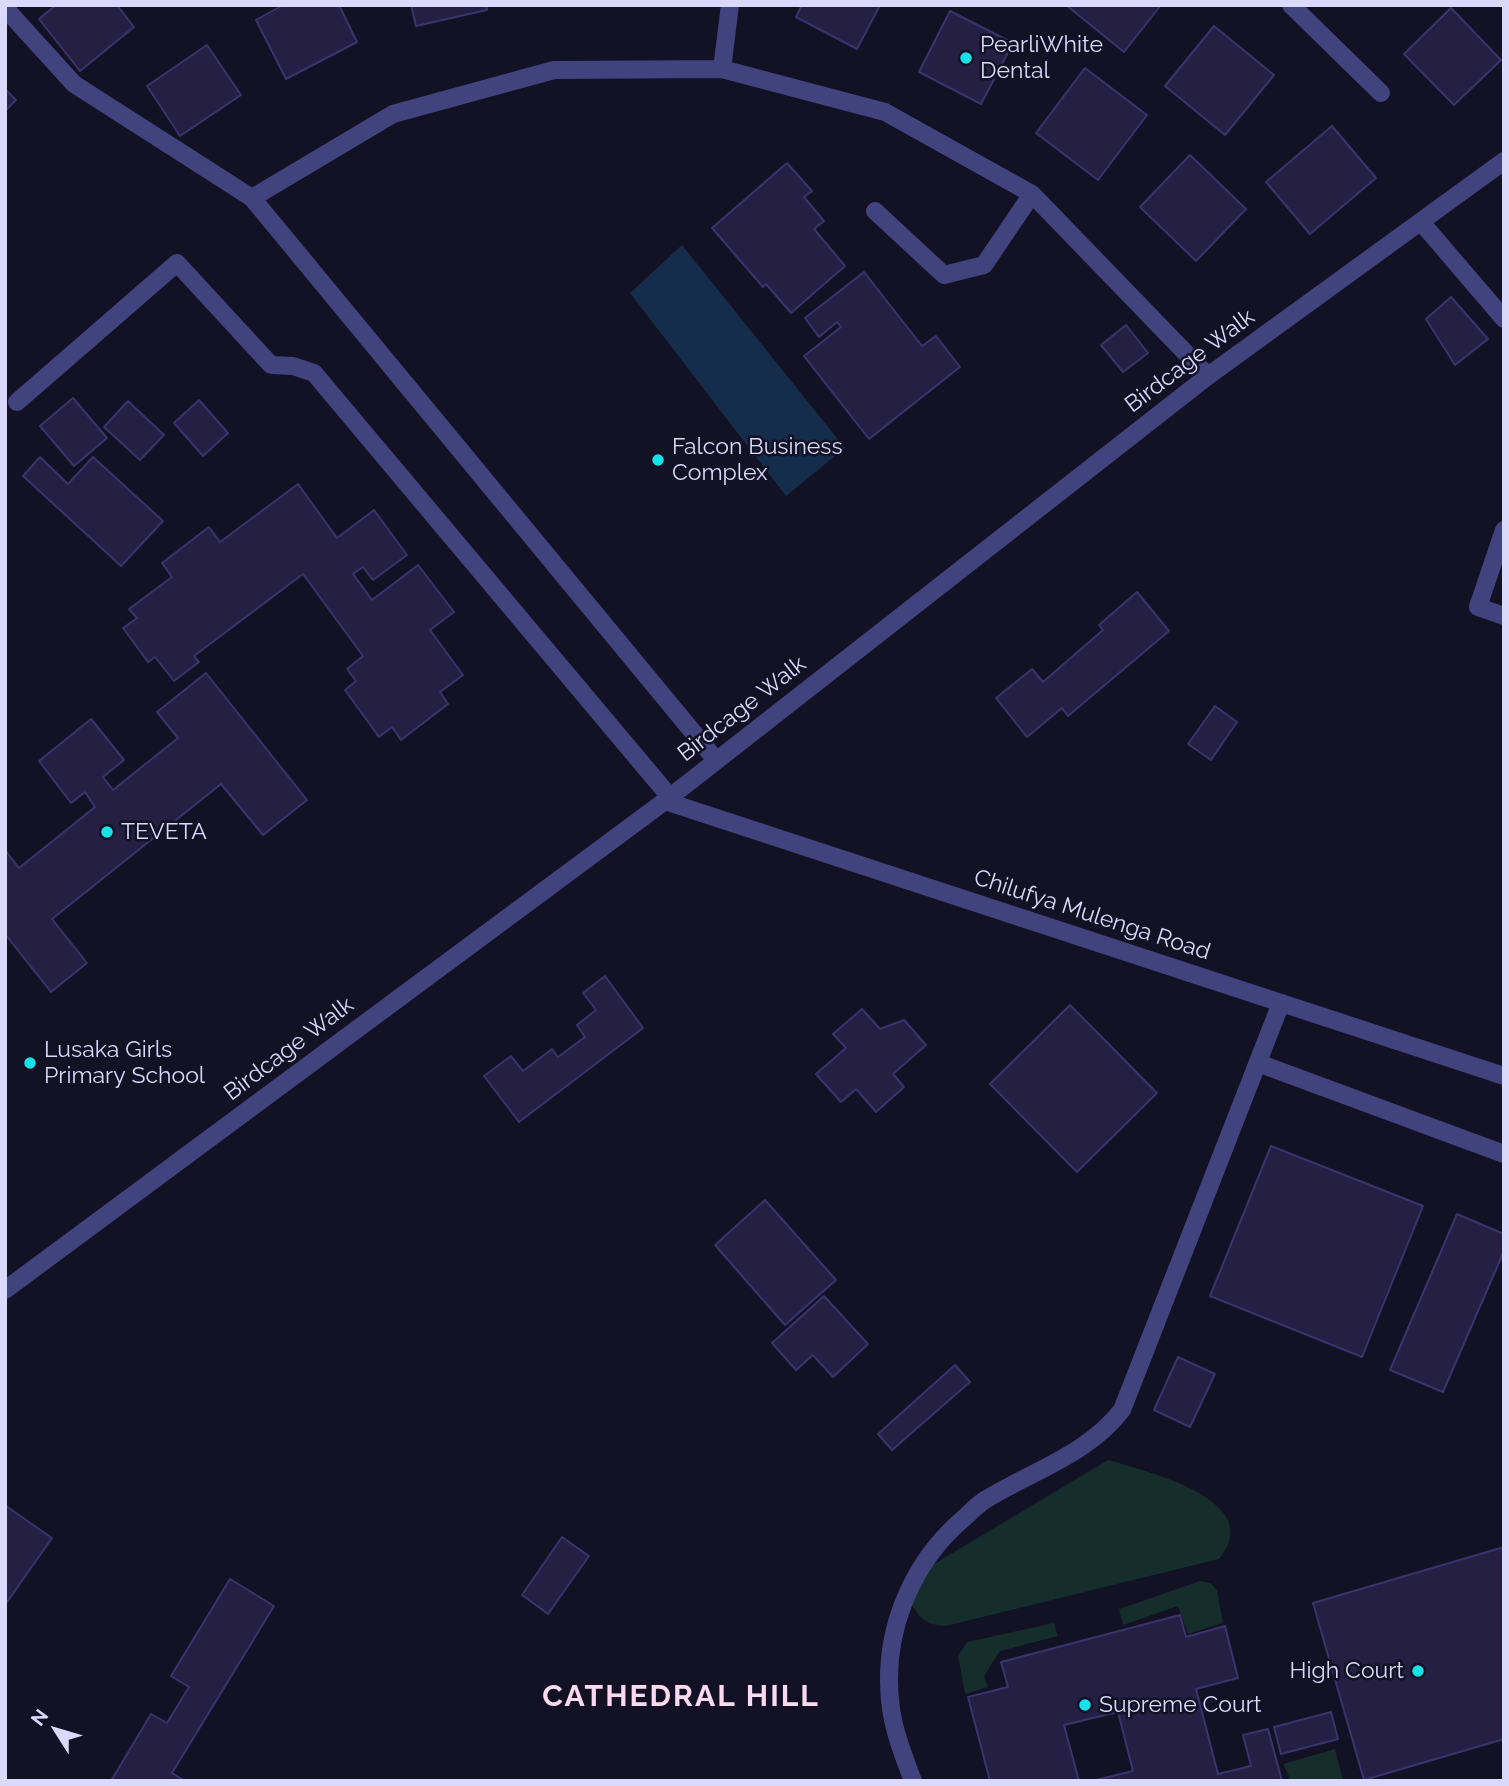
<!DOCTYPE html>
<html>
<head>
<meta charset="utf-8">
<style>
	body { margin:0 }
	#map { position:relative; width:1509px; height:1786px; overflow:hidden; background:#131124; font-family:Raleway,sans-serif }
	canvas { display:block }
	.frame { position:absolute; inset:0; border:7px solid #dad8fb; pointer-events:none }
	.north { position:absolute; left:21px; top:1695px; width:70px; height:70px; -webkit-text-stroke:5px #131124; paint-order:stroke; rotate:307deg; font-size:19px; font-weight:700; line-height:28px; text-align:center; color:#dad8fb }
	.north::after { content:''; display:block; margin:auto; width:24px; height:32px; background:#dad8fb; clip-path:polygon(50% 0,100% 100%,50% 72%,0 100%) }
</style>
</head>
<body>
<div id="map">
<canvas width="1509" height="1786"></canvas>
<div class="frame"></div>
<div class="north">N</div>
</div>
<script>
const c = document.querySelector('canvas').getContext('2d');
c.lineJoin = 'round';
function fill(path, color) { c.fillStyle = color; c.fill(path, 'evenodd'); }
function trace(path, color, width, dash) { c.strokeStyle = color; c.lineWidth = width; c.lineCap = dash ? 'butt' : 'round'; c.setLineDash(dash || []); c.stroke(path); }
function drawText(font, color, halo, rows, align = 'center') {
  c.font = font + ' Raleway,sans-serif'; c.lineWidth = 5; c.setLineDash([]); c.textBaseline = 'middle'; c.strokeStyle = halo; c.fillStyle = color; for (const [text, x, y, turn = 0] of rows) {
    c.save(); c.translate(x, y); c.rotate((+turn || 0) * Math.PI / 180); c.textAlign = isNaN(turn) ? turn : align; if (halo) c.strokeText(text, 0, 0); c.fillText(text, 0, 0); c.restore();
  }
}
const green = new Path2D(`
	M1108,1460c37,11 161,40 111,99l-273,67c-18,-1 -27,-7 -35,-23l13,-33z
	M1200,1581l11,2 6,8 6,32 -35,11 -10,-28 -55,19 -4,-16z
	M1054,1623l4,13 -58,15 -16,25 4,11 -23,7 -7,-38 9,-14z
	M1335,1749l8,32h-56l2,-5 -6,-12z`);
const water = new Path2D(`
	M682,245l163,203 -59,48 -156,-203z`);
const building = new Path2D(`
	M56,5h61l17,22 -54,44 -41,-52z
	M283,5h56l18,37 -71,37 -30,-59z
	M411,5h75l1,5 -71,16z
	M802,5h78l-23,44 -61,-32z
	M1066,5h95l-37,47z
	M1451,8l50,52 -47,45 -50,-51z
	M950,11l63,32 -32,61 -62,-32z
	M1214,26l60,49 -49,60 -60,-49z
	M207,45l34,50 -61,41 -33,-50z
	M1085,68l62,47 -49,65 -62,-47z
	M5,89l11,11 -11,11z
	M1332,126l44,52 -66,56 -44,-52z
	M1190,155l56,54 -50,52 -56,-54z
	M787,163l25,28 -8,6 20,24 -10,8 31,37 -54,47 -25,-29 -3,3 -51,-59z
	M864,272l58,74 14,-10 24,31 -91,72 -65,-83 37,-29 -4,-5 -18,15 -14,-19z
	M1451,297l37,42 -33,26 -29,-46z
	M1126,325l22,28 -25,19 -22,-27z
	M73,398l34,40 -33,28 -34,-40z
	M199,400l29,33 -25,23 -29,-33z
	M128,401l36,34 -24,25 -36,-33z
	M40,457l28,27 25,-27 70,64 -42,45 -98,-90z
	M298,484l39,54 37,-28 33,45 -34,25 -10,-13 -10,7 19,26 46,-35 36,47 -24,18 33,45 -23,17 8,12 -47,36 -9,-13 -13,10 -34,-47 11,-9 -9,-12 16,-13 -60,-82 -109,82 5,6 -25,19 -19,-24 -7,5 -25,-34 14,-10 -8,-9 43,-32 -10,-14 47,-36 11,15z
	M1137,592l32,39 -101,85 -6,-8 -35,29 -31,-39 36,-29 11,13 60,-52 -4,-5z
	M206,673l101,127 -44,35 -42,-51 -169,135 35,44 -36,29 -46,-58v-84l14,18 76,-61 -10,-15 -14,11 -32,-42 52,-42 33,41 -21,17 10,13 65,-52 -21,-26z
	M1215,706l22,16 -26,38 -23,-16z
	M605,976l38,52 -124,94 -35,-46 27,-20 12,15 29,-22 6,8 27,-20 -8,-12 19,-15 -13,-17z
	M1070,1005l87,88 -80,79 -87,-88z
	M862,1009l18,20 24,-9 22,25 -33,29 11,13 -28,25 -20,-23 -15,13 -25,-28 30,-26 -13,-14z
	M1271,1146l152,60 -61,151 -152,-61z
	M765,1200l71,80 -51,45 -70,-80z
	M1457,1214l47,20v17l-61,141 -53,-22z
	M824,1296l44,48 -35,33 -20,-22 -17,15 -24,-27z
	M1178,1357l37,17 -25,53 -36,-17z
	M955,1365l15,17 -78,68 -14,-16z
	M6,1506l46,32 -47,67v-98z
	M562,1537l27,19 -41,58 -26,-19z
	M1504,1547v192l-140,41 -51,-177z
	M230,1579l44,27 -102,167 13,8h-74l40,-67 16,9 22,-36 -18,-11z
	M1180,1615l6,22 39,-11 13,52 -42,11 22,85 33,-8 -8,-31 25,-6 14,52h-190l41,-10 -15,-59 -54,13 15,56h-89l-22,-84 40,-10 -7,-25z
	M1331,1712l7,27 -57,15 -7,-27z`);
const service = new Path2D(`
	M1291,5l90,88
	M5,8l69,76 178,114 464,562
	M722,69l8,-64
	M252,198l141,-84 161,-44 168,-1 163,43 147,82 176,182
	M875,211l69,64 40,-10 48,-71
	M1421,222l83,97
	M17,402l160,-139 94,102 22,1 21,7 356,424
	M1504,530l-26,77 26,9
	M1258,1063l246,91
	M913,1781c-9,-24 -18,-46 -22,-72 -10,-73 18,-144 73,-191 7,-6 13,-13 21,-18 47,-29 102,-45 137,-90l159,-407`);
const minor = new Path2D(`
	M665,801l839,275
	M5,1290l660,-489 543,-425 296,-215`);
const markers = [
	[966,58,7,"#17e1e8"],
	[658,460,7,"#17e1e8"],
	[107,832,7,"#17e1e8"],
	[30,1063,7,"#17e1e8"],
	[1418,1671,7,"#17e1e8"],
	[1085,1705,7,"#17e1e8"]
];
const poiNames = [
	["PearliWhite",980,45],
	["Dental",980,71],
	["Falcon Business",672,447],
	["Complex",672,473],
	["TEVETA",121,832],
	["Lusaka Girls",44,1050],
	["Primary School",44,1076],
	["High Court",1404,1671,"right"],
	["Supreme Court",1099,1705]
];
const streetNames = [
	["Birdcage Walk",1190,361,-37],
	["Birdcage Walk",742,709,-38],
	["Chilufya Mulenga Road",1092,915,18],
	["Birdcage Walk",289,1049,-37]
];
const districtNames = [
	["CATHEDRAL HILL",681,1697]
];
fill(green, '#152d2b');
fill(water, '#152d4a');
fill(building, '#241f43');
trace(building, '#3b336d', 2);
trace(service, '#41437e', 18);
trace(minor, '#41437e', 18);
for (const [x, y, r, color] of markers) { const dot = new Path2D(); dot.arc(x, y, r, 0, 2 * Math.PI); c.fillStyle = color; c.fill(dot); trace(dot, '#131124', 2.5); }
drawText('23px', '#dad8fb', '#131124', poiNames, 'left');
drawText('23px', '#dad8fb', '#131124', streetNames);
c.letterSpacing = '2px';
drawText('bold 30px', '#fbdaf1', '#131124', districtNames);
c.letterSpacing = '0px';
</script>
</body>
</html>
